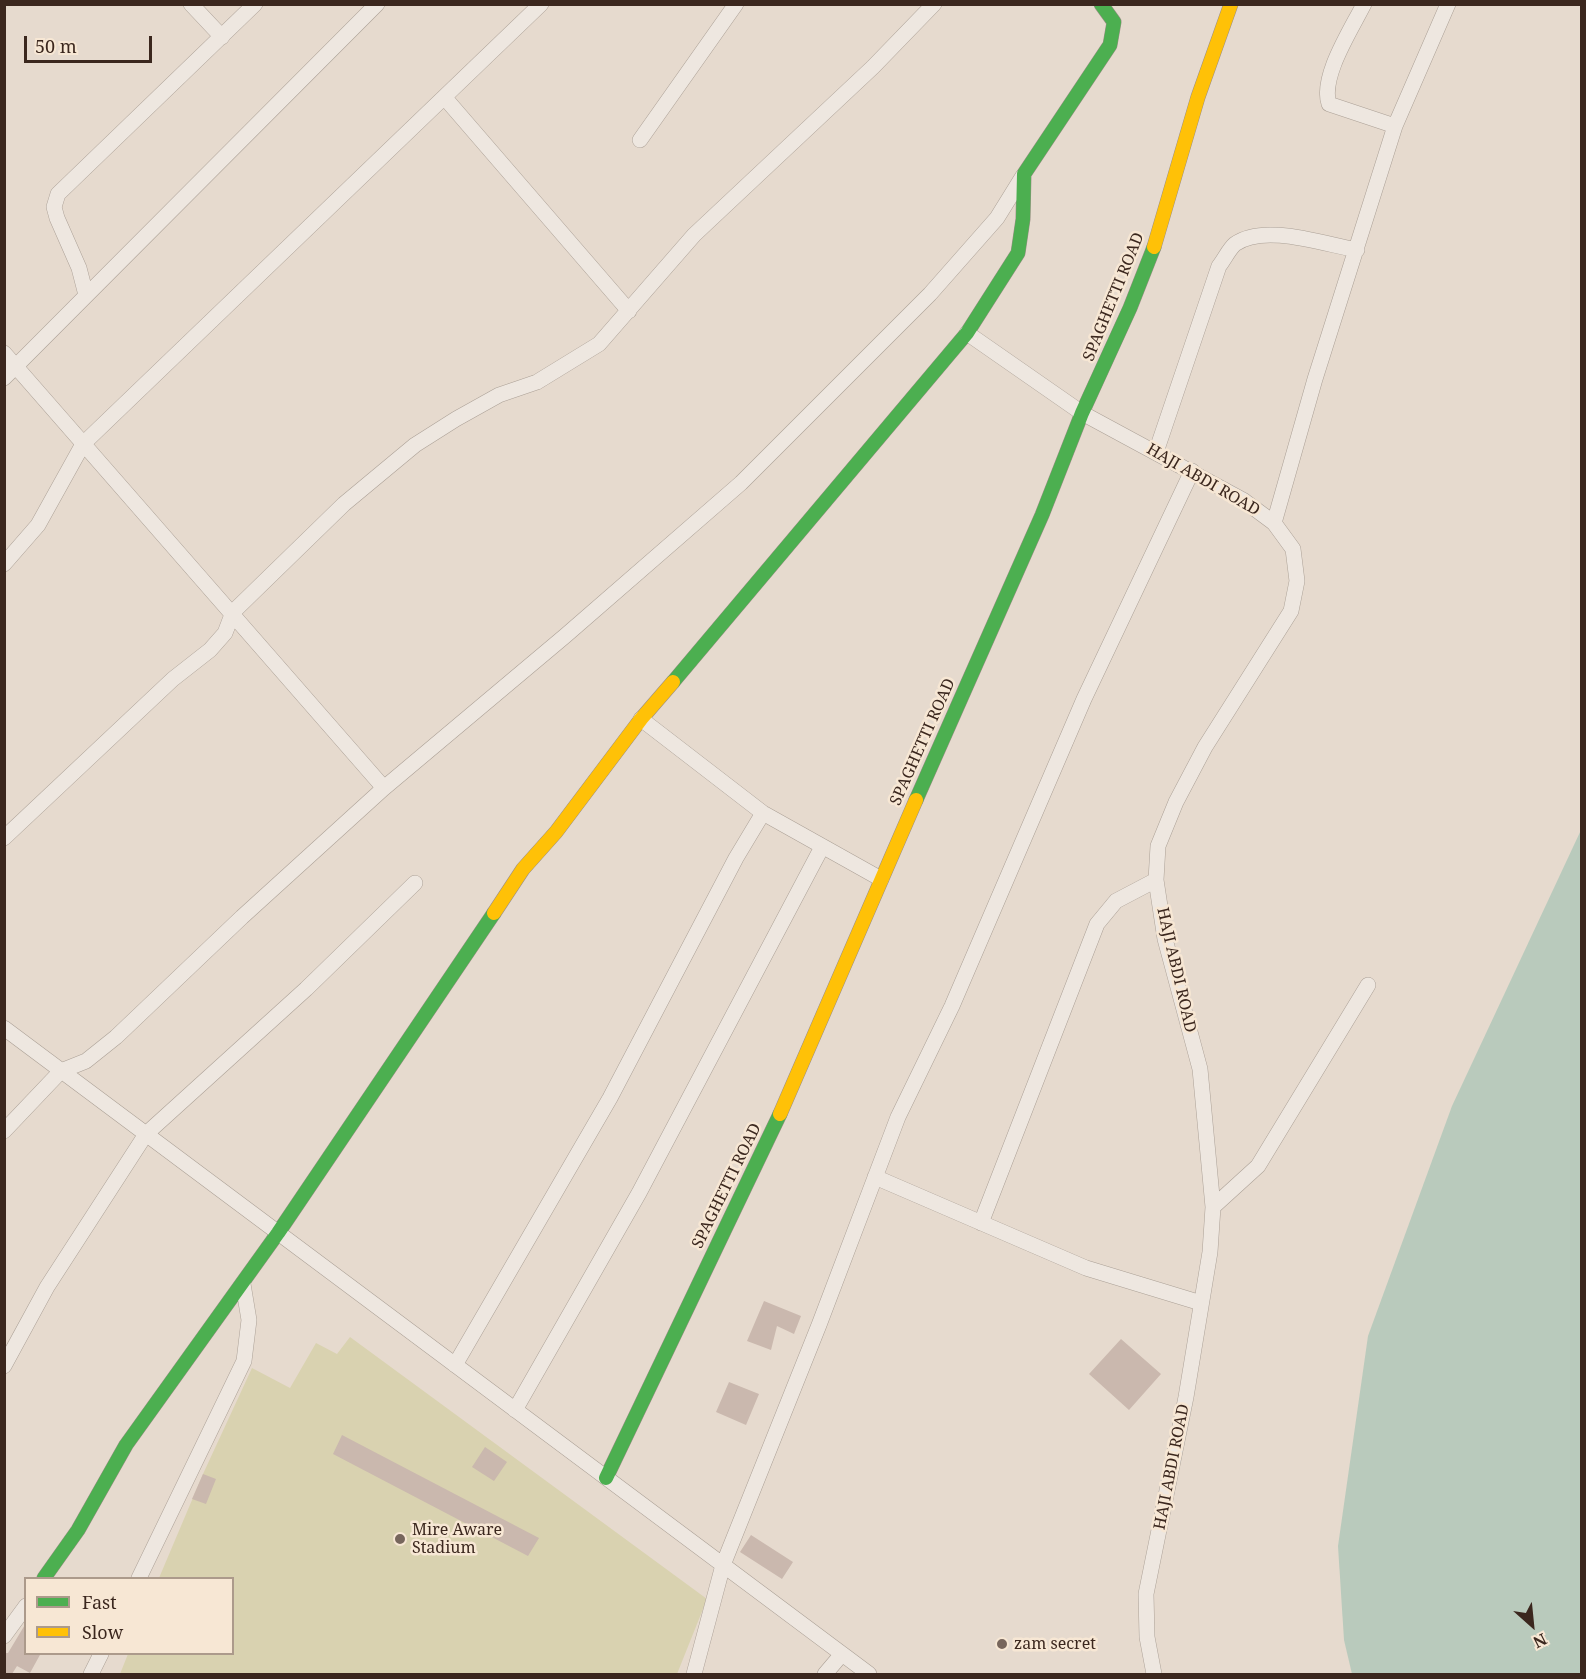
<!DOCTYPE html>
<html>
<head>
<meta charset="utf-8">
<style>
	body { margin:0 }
	#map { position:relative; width:1586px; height:1679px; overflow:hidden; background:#e6dace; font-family:"Noto Serif",serif }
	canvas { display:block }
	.frame { position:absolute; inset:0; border:6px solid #3b271e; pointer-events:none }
	.legend { position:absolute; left:24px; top:1577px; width:210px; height:78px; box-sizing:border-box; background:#f7e7d4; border:2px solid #ac9a8b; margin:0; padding:8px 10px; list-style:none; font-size:18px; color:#3b271e }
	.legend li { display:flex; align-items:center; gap:12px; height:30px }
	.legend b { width:30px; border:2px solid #ac9a8b }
	.north { position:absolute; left:1502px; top:1595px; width:60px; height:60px; -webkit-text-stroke:4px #f7e7d4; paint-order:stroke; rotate:153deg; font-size:16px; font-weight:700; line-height:24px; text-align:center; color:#3b271e }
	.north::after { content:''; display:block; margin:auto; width:21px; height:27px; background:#3b271e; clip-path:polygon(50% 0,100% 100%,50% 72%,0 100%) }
	.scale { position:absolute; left:24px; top:36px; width:128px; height:27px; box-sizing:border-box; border:3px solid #3b271e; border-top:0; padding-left:8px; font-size:18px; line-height:21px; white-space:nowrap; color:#3b271e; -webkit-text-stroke:4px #f7e7d4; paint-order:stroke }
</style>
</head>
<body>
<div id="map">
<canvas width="1586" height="1679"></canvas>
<div class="frame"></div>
<ul class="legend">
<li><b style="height:8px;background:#4caf50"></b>Fast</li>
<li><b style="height:8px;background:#ffc107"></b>Slow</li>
</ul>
<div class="north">N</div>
<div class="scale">50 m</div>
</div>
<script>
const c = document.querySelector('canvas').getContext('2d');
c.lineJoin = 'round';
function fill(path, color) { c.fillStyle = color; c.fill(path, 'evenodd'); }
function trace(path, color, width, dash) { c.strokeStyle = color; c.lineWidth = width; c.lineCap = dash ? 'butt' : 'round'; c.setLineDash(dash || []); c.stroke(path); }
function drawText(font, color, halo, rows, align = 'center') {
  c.font = font + ' "Noto Serif",serif'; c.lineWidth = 5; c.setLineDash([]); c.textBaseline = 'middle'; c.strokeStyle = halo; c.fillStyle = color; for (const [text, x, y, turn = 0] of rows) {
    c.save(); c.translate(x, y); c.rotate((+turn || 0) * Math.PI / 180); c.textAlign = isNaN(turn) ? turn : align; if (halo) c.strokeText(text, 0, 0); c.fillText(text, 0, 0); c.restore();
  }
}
const green = new Path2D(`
	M350,1337l357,262 -30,75h-557l8,-20h104v-76h-73l44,-104 49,-106 38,20 26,-45 21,11z`);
const water = new Path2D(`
	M1581,830v844h-229l-8,-34 -6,-94 30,-210 84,-230z`);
const building = new Path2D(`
	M764,1301l37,15 -7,18 -17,-8 -6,24 -24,-9z
	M1121,1339l40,35 -32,36 -40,-36z
	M729,1382l30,12 -13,31 -30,-13z
	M342,1435l197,103 -11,18 -195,-102z
	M485,1447l22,15 -13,19 -22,-14z
	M203,1474l13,5 -10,25 -14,-5z
	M751,1535l42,27 -11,17 -42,-27z
	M26,1623v30h15l-11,20 -13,-7 -5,8h-8v-21h4z`);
const street = new Path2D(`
	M191,4l31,33
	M1364,4c-13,26 -44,73 -35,100l66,22
	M445,98l184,213
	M640,140l96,-136
	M86,295l-7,-27 -22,-50 -3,-11 4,-13 197,-190
	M967,333l115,80 161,87 31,23 19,26 4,32 -6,30 -86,136 -29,55 -18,44 -2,34 9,59 35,130 13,138 -3,45 -24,145 -40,197 1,43 7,37
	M4,353l380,435
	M4,378l373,-374
	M1156,452l63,-186c5,-6 10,-17 16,-22 29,-21 88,0 122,6
	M1274,523l41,-144 80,-253 53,-122
	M4,564l34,-39 45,-81 458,-440
	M641,719l122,94 118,66
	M4,838l169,-159 37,-29 15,-17 8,-21 111,-108 71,-59 41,-26 43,-24 38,-13 62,-38 95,-109 179,-168 61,-63
	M4,1028l865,646
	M4,1131l57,-60 25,-10 30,-24 126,-120 142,-129 181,-152 176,-153 189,-189 67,-76 26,-42
	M875,1177l211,91 115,35
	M1213,1207l45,-41 110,-181
	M981,1223l116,-299 19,-23 40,-21
	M455,1365l155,-267 126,-240 27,-45
	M4,1366l43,-79 99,-153 160,-145 109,-106
	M515,1410l124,-217 183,-346
	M139,1578l105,-217 5,-41 -6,-36
	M4,1636l22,-30
	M91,1674l10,-20
	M694,1674l29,-109 96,-240 79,-208 54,-111 132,-307 108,-228
	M825,1674l17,-20`);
const fast = new Path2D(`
	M673,682l294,-349 51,-80 5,-34 1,-45 86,-129 4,-23 -13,-18
	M916,800l126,-285 40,-102 48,-105 24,-61
	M606,1478l174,-364
	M44,1578l34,-48 48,-85 152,-212 216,-320`);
const slow = new Path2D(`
	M1154,247l44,-150 33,-93
	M494,913l29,-44 33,-37 85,-113 32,-37
	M780,1114l136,-314`);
const markers = [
	[400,1539,6,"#77665c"],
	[1002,1644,6,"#77665c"]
];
const streetNames = [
	["SPAGHETTI ROAD",1114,297,-68],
	["HAJI ABDI ROAD",1203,480,30],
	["SPAGHETTI ROAD",923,742,-66],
	["HAJI ABDI ROAD",1176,970,77],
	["SPAGHETTI ROAD",727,1186,-64],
	["HAJI ABDI ROAD",1172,1467,-79]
];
const poiNames = [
	["Mire Aware",412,1530],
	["Stadium",412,1548],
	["zam secret",1014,1644]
];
fill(green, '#d9d2b0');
fill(water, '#b9cabc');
fill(building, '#cab8ae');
trace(street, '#aba096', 16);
trace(fast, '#9b8f87', 15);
trace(slow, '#9b8f87', 15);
trace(street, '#eee7e0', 15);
trace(fast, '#4caf50', 14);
trace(slow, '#ffc107', 14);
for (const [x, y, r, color] of markers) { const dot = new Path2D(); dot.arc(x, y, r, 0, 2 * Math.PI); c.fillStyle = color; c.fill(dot); trace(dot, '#f7e7d4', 2); }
drawText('16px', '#3b271e', '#f7e7d4', streetNames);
drawText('16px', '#3b271e', '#f7e7d4', poiNames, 'left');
</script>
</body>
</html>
